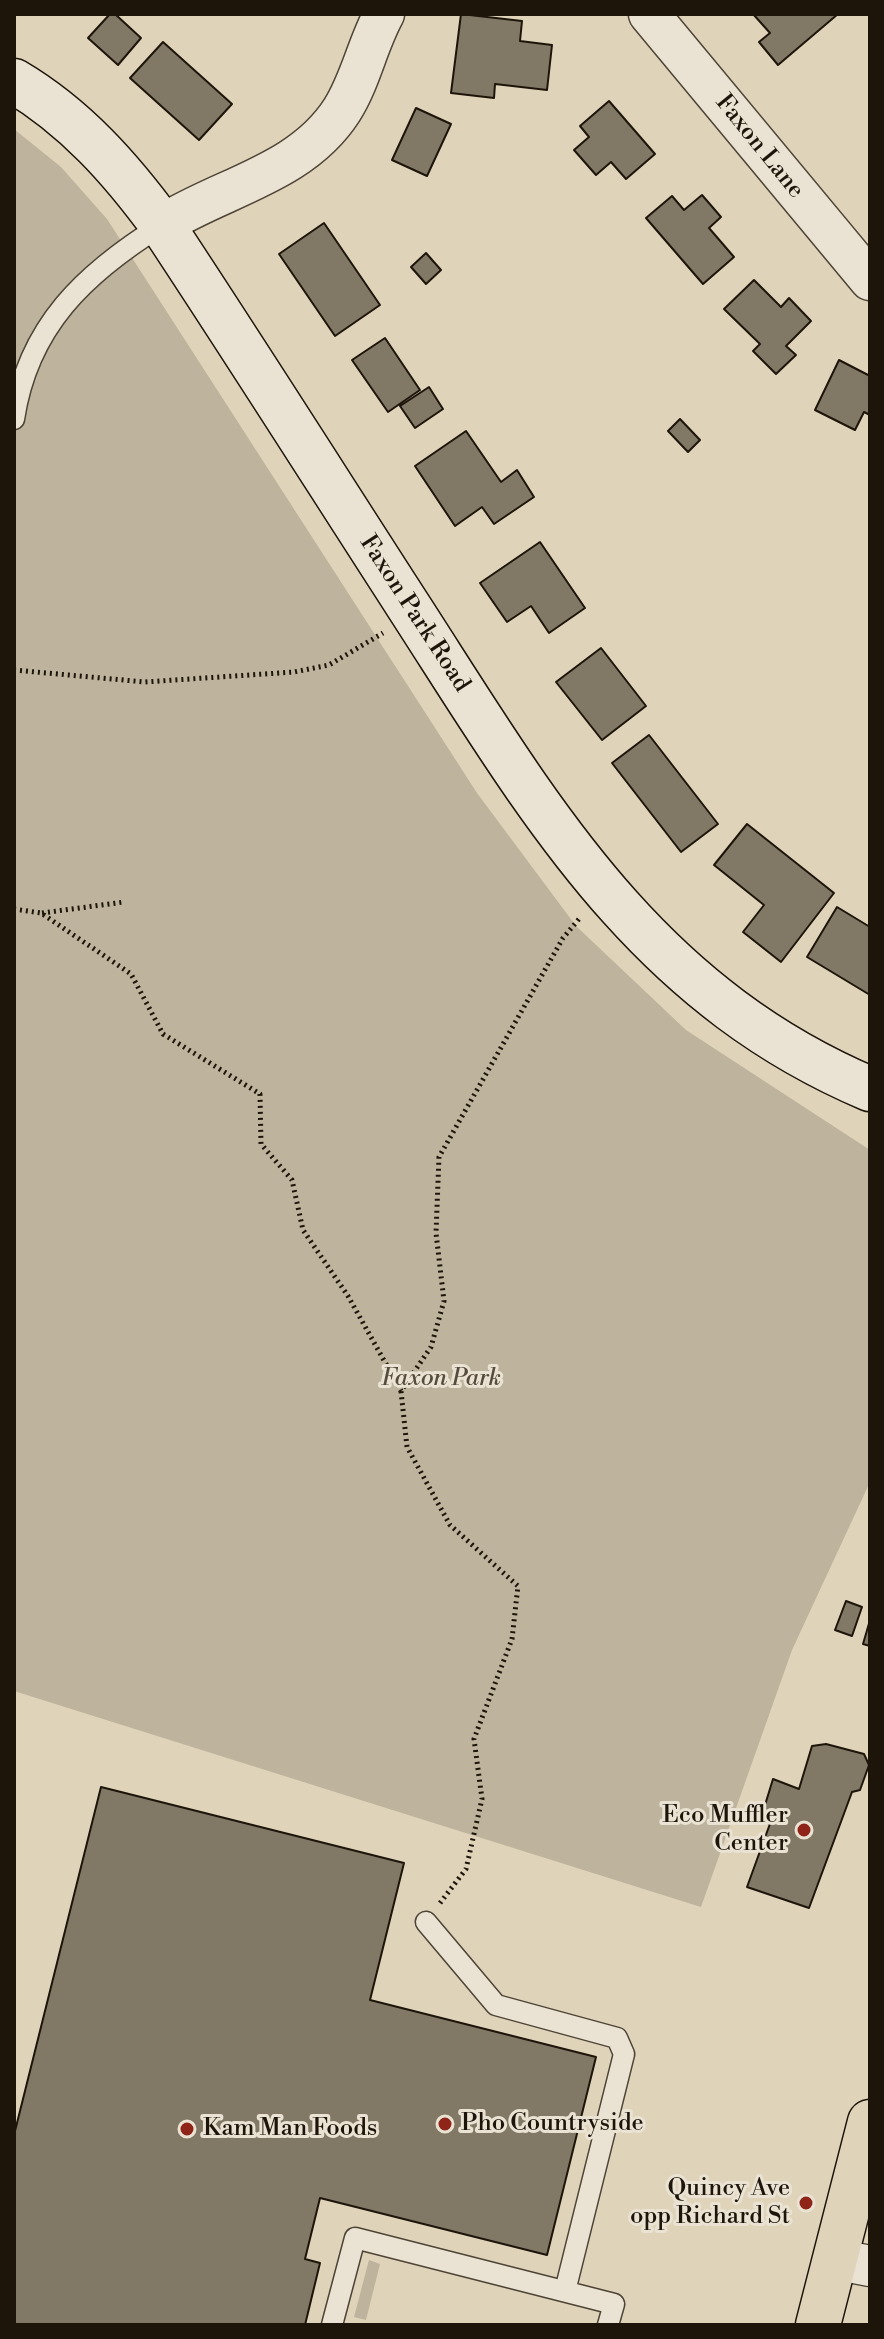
<!DOCTYPE html>
<html>
<head>
<meta charset="utf-8">
<style>
	body { margin:0 }
	#map { position:relative; width:884px; height:2339px; overflow:hidden; background:#dfd3ba; font-family:"Libre Bodoni",serif }
	canvas { display:block }
	.frame { position:absolute; inset:0; border:16px solid #1e150a; pointer-events:none }
</style>
</head>
<body>
<div id="map">
<canvas width="884" height="2339"></canvas>
<div class="frame"></div>
</div>
<script>
const c = document.querySelector('canvas').getContext('2d');
c.lineJoin = 'round';
function fill(path, color) { c.fillStyle = color; c.fill(path, 'evenodd'); }
function trace(path, color, width, dash) { c.strokeStyle = color; c.lineWidth = width; c.lineCap = dash ? 'butt' : 'round'; c.setLineDash(dash || []); c.stroke(path); }
function drawText(font, color, halo, rows, align = 'center') {
  c.font = font + ' "Libre Bodoni",serif'; c.lineWidth = 6; c.setLineDash([]); c.textBaseline = 'middle'; c.strokeStyle = halo; c.fillStyle = color; for (const [text, x, y, turn = 0] of rows) {
    c.save(); c.translate(x, y); c.rotate((+turn || 0) * Math.PI / 180); c.textAlign = isNaN(turn) ? turn : align; if (halo) c.strokeText(text, 0, 0); c.fillText(text, 0, 0); c.restore();
  }
}
const green = new Path2D(`
	M14,129l47,38 46,52 370,574 99,133 110,104 184,120v332l-78,168 -91,257 -687,-216z
	M369,2260l11,4 -14,56 -12,-3z`);
const building = new Path2D(`
	M110,14h5l26,24 -23,27 -30,-27z
	M461,14l61,7 -2,20 32,4 -5,45 -52,-6 -1,14 -43,-5z
	M753,14h85l-60,51 -19,-23 11,-9z
	M163,42l69,62 -33,36 -69,-62z
	M609,101l46,53 -29,25 -15,-17 -15,13 -22,-25 15,-13 -9,-11z
	M416,108l35,16 -24,52 -35,-16z
	M702,195l19,22 -12,11 25,29 -31,27 -57,-66 26,-22 12,14z
	M324,223l56,82 -45,31 -56,-82z
	M426,253l15,17 -15,14 -15,-17z
	M754,280l27,27 8,-9 22,23 -25,25 10,9 -20,19 -23,-23 7,-7 -36,-35z
	M385,338l35,52 -32,22 -36,-52z
	M839,360l31,16v39l-6,-3 -9,18 -40,-20z
	M429,387l14,22 -28,19 -15,-22z
	M680,419l20,21 -12,12 -20,-21z
	M466,431l35,51 16,-12 17,27 -40,27 -12,-17 -27,19 -40,-60z
	M540,542l45,66 -36,25 -18,-27 -24,16 -27,-39z
	M601,648l45,58 -44,34 -46,-58z
	M649,735l69,89 -37,28 -69,-89z
	M747,824l87,69 -53,69 -38,-30 21,-27 -50,-40z
	M837,907l33,20v68l-63,-38z
	M846,1601l16,6 -10,29 -17,-6z
	M870,1620v26l-7,-2z
	M826,1744l38,10 5,11 -9,25 -8,2 -43,116 -62,-21 24,-66 -10,-3 12,-39 26,10 13,-43z
	M101,1787l303,76 -34,137 226,57 -49,198 -227,-57 -15,61 15,4 -15,62h-291v-190z`);
const path = new Path2D(`
	M14,670l131,12 149,-10 35,-7 54,-32
	M14,909l27,4 90,61 32,60 97,60 1,50 31,36 11,50 45,66 53,95
	M42,913l82,-11
	M440,1903l26,-34 16,-70 -8,-60 38,-100 6,-53 -68,-61 -43,-78 -6,-56 30,-44 13,-46 -8,-68 3,-76 124,-219 16,-19`);
const lane = new Path2D(`
	M14,419c14,-93 71,-146 148,-194
	M426,1922l70,83 121,33 7,16 -59,237
	M332,2325l23,-87 259,66 -6,21`);
const street = new Path2D(`
	M649,14l221,266
	M162,225c60,-38 139,-51 180,-115 19,-30 25,-65 42,-96
	M834,2259l36,7`);
const secondary = new Path2D(`
	M14,81c61,36 107,88 148,144 84,127 165,255 247,382 128,198 232,385 461,482`);
const primary = new Path2D(`
	M818,2325l52,-203`);
const markers = [
	[804,1830,8,"#8f2418"],
	[445,2124,8,"#8f2418"],
	[187,2129,8,"#8f2418"],
	[806,2203,8,"#8f2418"]
];
const streetNames = [
	["Faxon Lane",759,147,51],
	["Faxon Park Road",414,614,57]
];
const parkNames = [
	["Faxon Park",441,1379]
];
const poiNames = [
	["Eco Muffler",788,1816],
	["Center",788,1844],
	["Pho Countryside",461,2124,"left"],
	["Kam Man Foods",203,2129,"left"],
	["Quincy Ave",790,2189],
	["opp Richard St",790,2217]
];
fill(green, '#beb39c');
fill(building, '#827866');
trace(building, '#1e150a', 2);
trace(lane, '#4e4436', 23);
trace(street, '#4e4436', 43);
trace(secondary, '#1e150a', 47);
trace(primary, '#1e150a', 47);
trace(path, '#1e150a', 5, [2, 4]);
trace(lane, '#eae2d2', 20);
trace(street, '#eae2d2', 40);
trace(secondary, '#eae2d2', 44);
trace(primary, '#dfd3ba', 44);
for (const [x, y, r, color] of markers) { const dot = new Path2D(); dot.arc(x, y, r, 0, 2 * Math.PI); c.fillStyle = color; c.fill(dot); trace(dot, '#eae2d2', 3); }
drawText('24px', '#1e150a', '#eae2d2', streetNames);
drawText('italic 24px', '#564c3d', '#eae2d2', parkNames);
drawText('24px', '#1e150a', '#eae2d2', poiNames, 'right');
</script>
</body>
</html>
